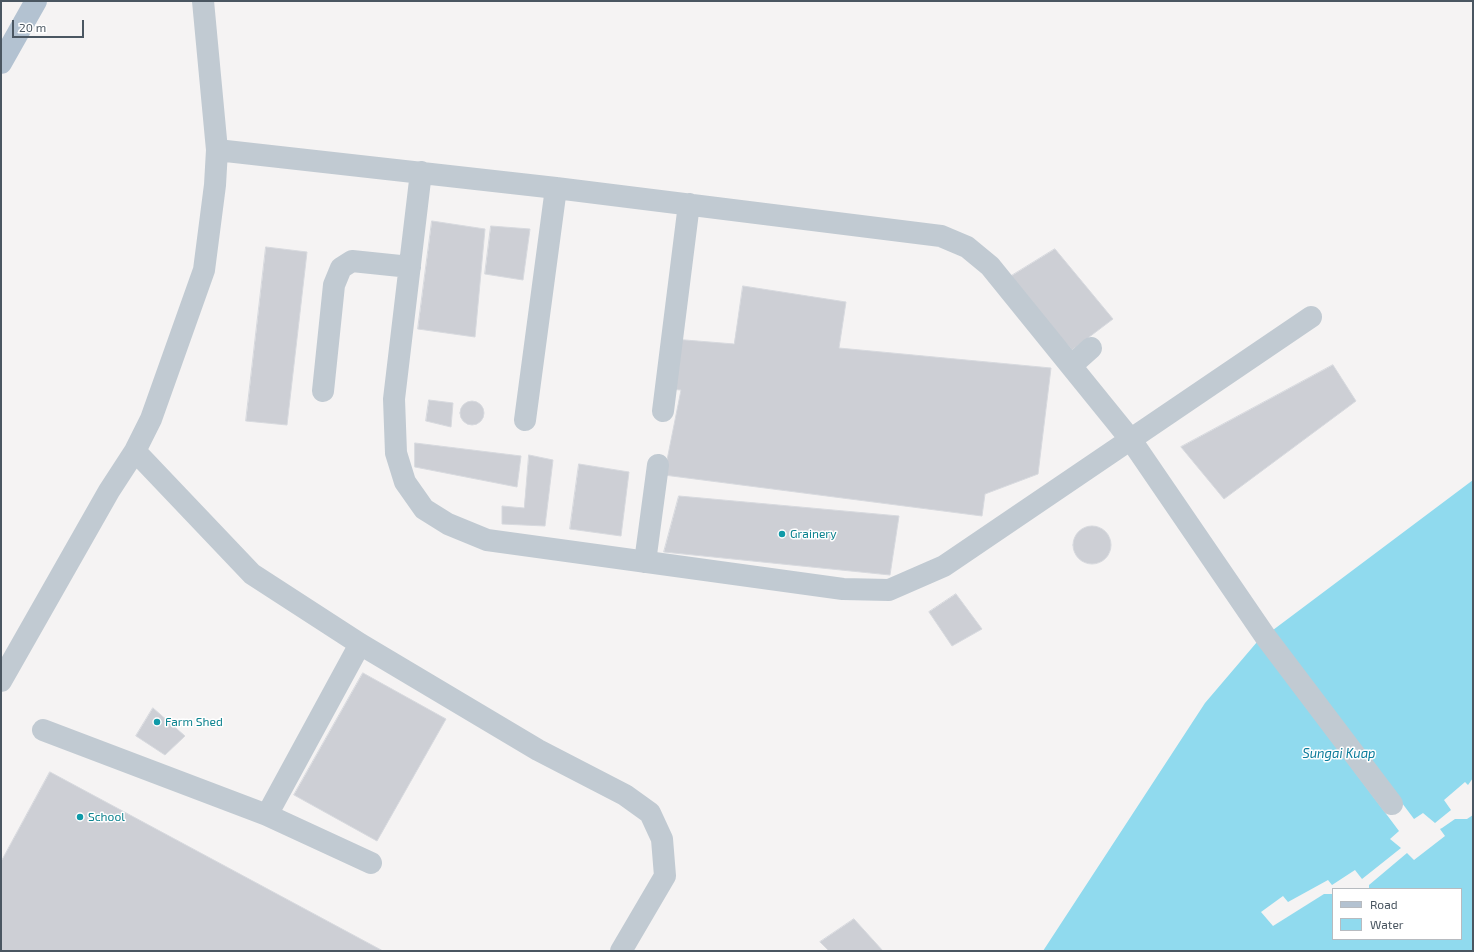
<!DOCTYPE html>
<html>
<head>
<meta charset="utf-8">
<style>
	body { margin:0 }
	#map { position:relative; width:1474px; height:952px; overflow:hidden; background:#f5f3f3; font-family:"Exo 2",sans-serif }
	canvas { display:block }
	.frame { position:absolute; inset:0; border:2px solid #4a5661; pointer-events:none }
	.legend { position:absolute; left:1332px; top:888px; width:130px; height:52px; box-sizing:border-box; background:#fff; border:1px solid #b7bbc0; margin:0; padding:5px 7px; list-style:none; font-size:12px; color:#4a5661 }
	.legend li { display:flex; align-items:center; gap:8px; height:20px }
	.legend b { width:20px; border:1px solid #b7bbc0 }
	.scale { position:absolute; left:12px; top:20px; width:72px; height:18px; box-sizing:border-box; border:2px solid #4a5661; border-top:0; padding-left:5px; font-size:12px; line-height:14px; white-space:nowrap; color:#4a5661; -webkit-text-stroke:3px #fff; paint-order:stroke }
</style>
</head>
<body>
<div id="map">
<canvas width="1474" height="952"></canvas>
<div class="frame"></div>
<ul class="legend">
<li><b style="height:5px;background:#b3c2d1"></b>Road</li>
<li><b style="height:11px;background:#90daee"></b>Water</li>
</ul>
<div class="scale">20 m</div>
</div>
<script>
const c = document.querySelector('canvas').getContext('2d');
c.lineJoin = 'round';
function fill(path, color) { c.fillStyle = color; c.fill(path, 'evenodd'); }
function trace(path, color, width, dash) { c.strokeStyle = color; c.lineWidth = width; c.lineCap = dash ? 'butt' : 'round'; c.setLineDash(dash || []); c.stroke(path); }
function drawText(font, color, halo, rows, align = 'center') {
  c.font = font + ' "Exo 2",sans-serif'; c.lineWidth = 3; c.setLineDash([]); c.textBaseline = 'middle'; c.strokeStyle = halo; c.fillStyle = color; for (const [text, x, y, turn = 0] of rows) {
    c.save(); c.translate(x, y); c.rotate((+turn || 0) * Math.PI / 180); c.textAlign = isNaN(turn) ? turn : align; if (halo) c.strokeText(text, 0, 0); c.fillText(text, 0, 0); c.restore();
  }
}
const water = new Path2D(`
	M1473,480v471h-430l162,-248 52,-61zM1333,889h128v50h-128z`);
const pier = new Path2D(`
	M1273,631l141,188 9,-6 12,10 16,-13 -7,-10 21,-18 3,3 5,-7v37l-6,4h-12l-13,9 -2,1 5,7 -31,24 -7,-7 -38,32v4h-36v5h-9l-51,32 -12,-14 22,-16 5,6 40,-22 4,5 23,-15 7,9 39,-31 -11,-9 9,-8 -142,-189z`);
const building = new Path2D(`
	M432,221l53,8 -10,108 -57,-8z
	M491,226l39,3 -7,51 -38,-6z
	M266,247l41,5 -20,173 -41,-4z
	M1055,249l58,70 -41,31 -64,-72z
	M743,286l103,16 -7,46 212,20 -13,106 -53,20 -3,22 -318,-41 17,-85 -13,-1 5,-50 61,5z
	M1333,365l23,36 -132,98 -43,-52z
	M429,400l24,3 -2,24 -25,-6z
	M460 413a12 12 0 1 1 24 0a12 12 0 1 1-24 0Z
	M415,443l106,13 -4,31 -102,-20z
	M529,455l24,5 -8,66 -43,-2v-18l22,2z
	M579,464l50,8 -8,64 -51,-7z
	M679,496l220,20 -9,59 -226,-23z
	M1073 545a19 19 0 1 1 38 0a19 19 0 1 1-38 0Z
	M956,594l26,35 -30,17 -23,-34z
	M363,673l83,46 -69,122 -83,-46z
	M153,708l32,28 -20,19 -29,-19z
	M50,772l333,179h-382v-89z
	M854,919l29,32h-54l-9,-9z`);
const minor = new Path2D(`
	M217,150l339,38 385,48 26,11 23,19 141,174 134,196 127,168
	M421,172l-27,227 2,54 9,29 19,27 24,15 39,16 356,49 46,1 55,-24 367,-249
	M1072,365l19,-17
	M323,391l11,-106 7,-17 11,-7 58,6
	M663,411l26,-207
	M525,420l31,-232
	M135,451l117,123 108,70 178,106 87,45 25,18 12,26 3,37 -44,75
	M645,562l13,-97
	M1,681l108,-190 26,-40 16,-32 53,-149 11,-85 2,-35 -14,-149
	M43,730l224,85 104,48
	M267,815l93,-171`);
const major = new Path2D(`
	M1,63l35,-62`);
const markers = [
	[782,534,4,"#0f9aa8"],
	[157,722,4,"#0f9aa8"],
	[80,817,4,"#0f9aa8"]
];
const cultureNames = [
	["Grainery",790,534],
	["Farm Shed",165,722],
	["School",88,817]
];
const waterNames = [
	["Sungai Kuap",1339,754]
];
fill(water, '#90daee');
fill(pier, '#f5f3f3');
fill(building, '#cdcfd5');
trace(building, '#d7d9de', 1);
trace(minor, '#c1cad2', 22);
trace(major, '#b3c2d1', 22);
for (const [x, y, r, color] of markers) { const dot = new Path2D(); dot.arc(x, y, r, 0, 2 * Math.PI); c.fillStyle = color; c.fill(dot); trace(dot, '#fff', 1.5); }
drawText('12px', '#0d838f', '#fff', cultureNames, 'left');
drawText('italic 13px', '#0c7c9b', '#fff', waterNames);
</script>
</body>
</html>
